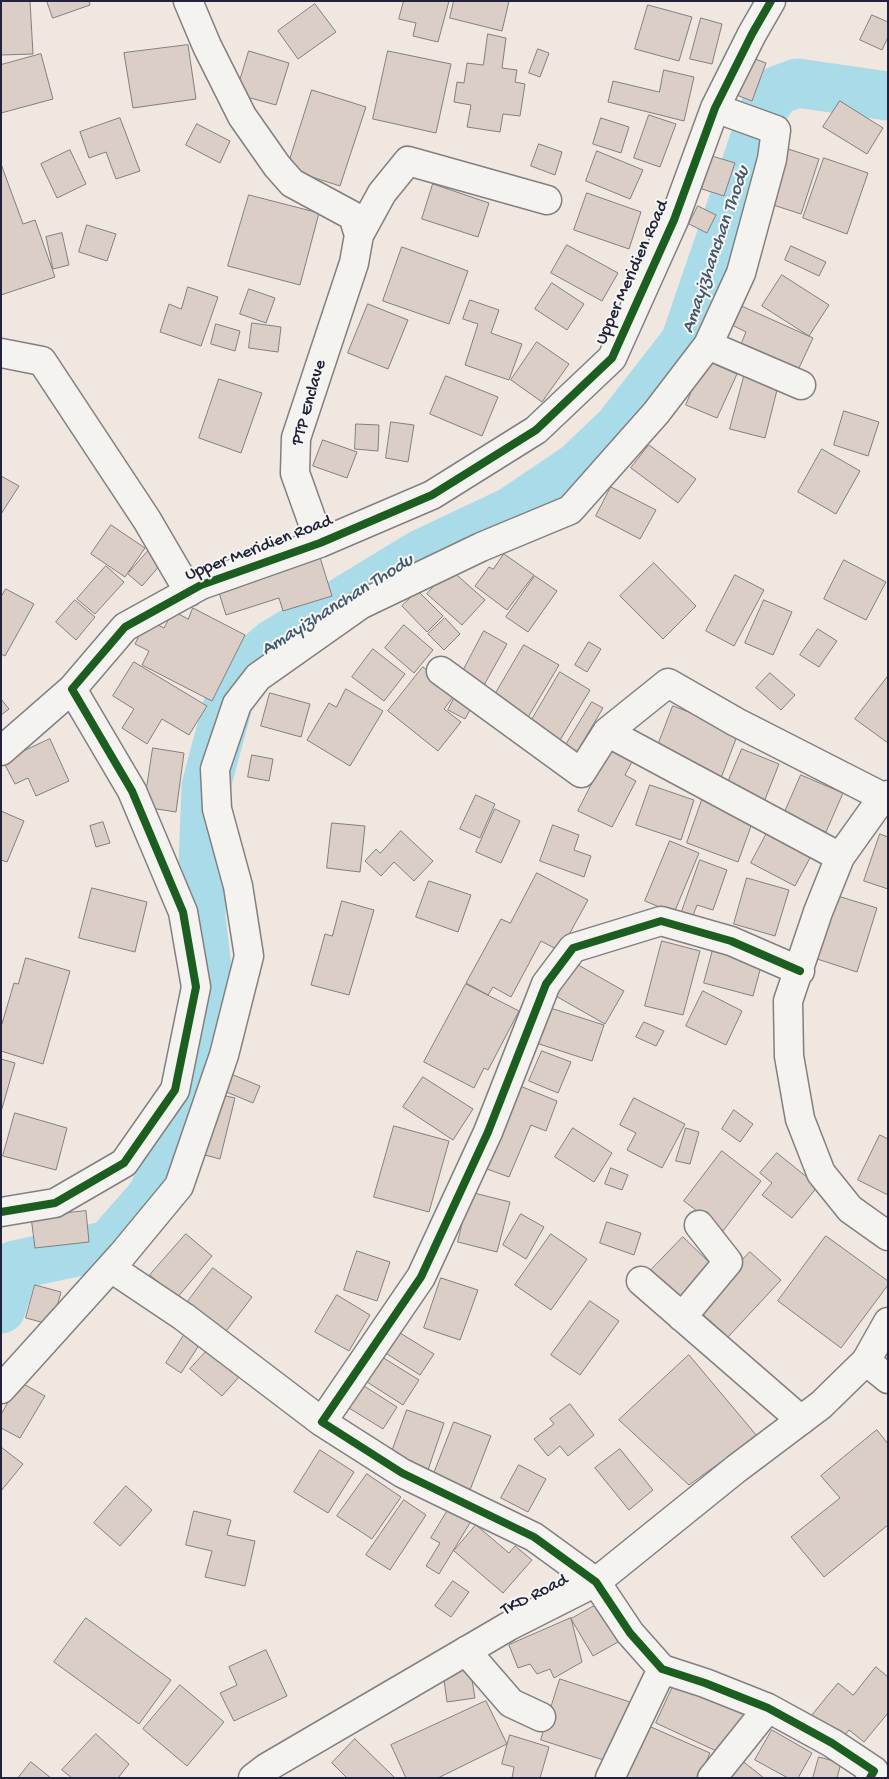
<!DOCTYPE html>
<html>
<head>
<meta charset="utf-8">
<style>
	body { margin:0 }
	#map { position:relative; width:889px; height:1779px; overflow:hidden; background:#efe7e0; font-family:"Gochi Hand",sans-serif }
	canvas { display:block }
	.frame { position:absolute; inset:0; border:2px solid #22223b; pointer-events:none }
</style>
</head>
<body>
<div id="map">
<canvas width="889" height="1779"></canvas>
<div class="frame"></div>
</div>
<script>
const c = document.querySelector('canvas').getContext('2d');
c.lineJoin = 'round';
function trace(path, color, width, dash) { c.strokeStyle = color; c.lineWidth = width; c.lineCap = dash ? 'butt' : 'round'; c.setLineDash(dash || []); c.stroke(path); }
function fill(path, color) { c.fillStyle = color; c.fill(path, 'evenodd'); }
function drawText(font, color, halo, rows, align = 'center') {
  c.font = font + ' "Gochi Hand",sans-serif'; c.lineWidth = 4; c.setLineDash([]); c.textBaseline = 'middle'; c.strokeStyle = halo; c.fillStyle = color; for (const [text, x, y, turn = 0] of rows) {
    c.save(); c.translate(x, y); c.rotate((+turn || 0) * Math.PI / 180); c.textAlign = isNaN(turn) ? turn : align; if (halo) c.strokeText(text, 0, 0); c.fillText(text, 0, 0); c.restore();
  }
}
const river = new Path2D(`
	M765,107l11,-16 21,-8 91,13
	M1,1309l14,-44 94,-20 43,-49 36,-82 26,-86 -13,-111 5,-131 30,-111 37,-31 148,-90 89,-42 67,-45 41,-39 67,-86 70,-204`);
const building = new Path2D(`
	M1,1h29l3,53 -32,1z
	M47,1h42l1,4 -37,13z
	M404,1h45l-11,41 -25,-6 3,-13 -17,-4z
	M454,1h55l-7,30 -52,-13z
	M315,4l21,28 -38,27 -20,-28z
	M648,5l44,12 -13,44 -44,-12z
	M872,15l16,7v15l-6,13 -22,-10z
	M701,18l21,6 -10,40 -22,-5z
	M488,34l18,4 -4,30 15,2 -2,12 10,2 -5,32 -17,-2 -3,18 -33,-5 4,-22 -17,-3 3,-20 7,1 3,-20 16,2z
	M188,45l8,54 -63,9 -9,-55z
	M538,49l11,4 -9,24 -11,-4z
	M249,51l40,12 -13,42 -40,-11z
	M388,51l63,13 -15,69 -63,-14z
	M41,54l12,45 -52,14v-48z
	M747,56l19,7 -14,38 -18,-7z
	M664,70l30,7 -10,44 -76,-19 5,-21 46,11z
	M312,90l54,17 -26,79 -53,-17z
	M840,101l43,27 -16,26 -44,-27z
	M649,115l27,9 -16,43 -26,-9z
	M120,118l20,53 -24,8 -10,-27 -17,6 -9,-26z
	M601,118l28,9 -8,26 -28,-9z
	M197,124l33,17 -10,22 -34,-18z
	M539,144l23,8 -7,23 -24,-9z
	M782,147l37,12 -18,55 -37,-12z
	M70,150l16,34 -29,14 -16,-34z
	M597,151l46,19 -13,29 -44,-18z
	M712,156l23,7 -11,33 -22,-7z
	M824,158l44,15 -21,61 -44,-16z
	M1,164l22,60 12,-4 20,57 -54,18z
	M433,184l56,19 -11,34 -56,-18z
	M587,193l54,19 -12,37 -55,-19z
	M249,195l70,18 -19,72 -72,-19z
	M698,206l18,9 -9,18 -18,-9z
	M87,225l29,9 -9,27 -28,-9z
	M62,233l7,32 -16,4 -7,-32z
	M567,245l51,28 -16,28 -51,-28z
	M791,246l35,16 -7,14 -34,-16z
	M402,247l66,24 -19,53 -66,-23z
	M782,275l47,30 -20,31 -47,-30z
	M552,283l32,21 -17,26 -32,-21z
	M188,287l30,10 -17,49 -41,-14 9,-28 12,5z
	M249,289l26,9 -9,25 -26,-9z
	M470,300l29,10 -8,23 31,11 -13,36 -44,-15 13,-41 -15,-5z
	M368,304l40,16 -20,49 -40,-16z
	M737,304l76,34 -15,32 -57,-26 5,-12 -18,-9z
	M252,323l29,4 -3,25 -29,-4z
	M216,324l24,7 -5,20 -24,-7z
	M537,342l32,22 -27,38 -31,-22z
	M705,360l32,14 -20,44 -31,-13z
	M745,373l34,9 -14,56 -35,-9z
	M446,376l52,21 -16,39 -52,-22z
	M219,379l43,14 -21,60 -42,-15z
	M844,411l35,11 -11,34 -34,-11z
	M391,422l23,3 -6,37 -22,-4z
	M356,424l23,1 -1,26 -23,-2z
	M323,440l34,12 -10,26 -34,-12z
	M649,445l47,34 -18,24 -47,-35z
	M822,449l38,22 -24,43 -38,-22z
	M1,476l18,10 -18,28z
	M611,487l45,23 -16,29 -44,-23z
	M111,525l34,23 -20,29 -34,-23z
	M148,551l14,12 -20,23 -14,-12z
	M318,551l14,45 -49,15 -4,-13 -53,17 -10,-32z
	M504,554l30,21 -27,35 -32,-24 14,-19 4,2z
	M844,560l42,22 -20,38 -42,-21z
	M654,563l42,43 -33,33 -43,-43z
	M106,566l18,16 -29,32 -18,-15z
	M450,569l35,31 -23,25 -35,-31z
	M735,575l29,15 -30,56 -28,-15z
	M535,576l22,15 -29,41 -22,-15z
	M6,589l28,15 -29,52 -4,-2v-57z
	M418,591l25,25 -16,16 -25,-26z
	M75,600l20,17 -19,23 -20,-18z
	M764,600l28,12 -19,43 -28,-12z
	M193,608l52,27 -33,66 -70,-36 7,-14 -14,-7 12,-25 17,9 9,-17 15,8z
	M445,618l15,16 -16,16 -16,-16z
	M404,625l29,25 -19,23 -29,-25z
	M818,629l19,12 -18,26 -19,-12z
	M484,631l23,13 -23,41 -22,-12z
	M589,642l12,7 -14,23 -12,-7z
	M524,645l35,20 -32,54 -34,-21z
	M373,649l32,25 -21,27 -32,-24z
	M134,662l73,44 -18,29 -27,-16 -15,25 -25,-16 12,-19 -21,-13z
	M423,667l33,26 -12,16 17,13 -23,29 -50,-40z
	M560,672l30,18 -33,55 -30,-17z
	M770,673l25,22 -14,15 -25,-22z
	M888,676v67l-33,-24z
	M346,689l37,22 -33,55 -43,-26 22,-37 7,4z
	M270,693l40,11 -9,33 -40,-11z
	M455,697l17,9 -7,13 -17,-9z
	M1,699l8,10 -8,6z
	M592,702l11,6 -28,47 -11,-7z
	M673,706l66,25 -18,47 -66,-25z
	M50,739l19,42 -33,15 -8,-18 -13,6 -12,-23z
	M611,747l23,11 -9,17 11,6 -24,46 -34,-16z
	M153,748l31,5 -8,59 -32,-5z
	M742,749l37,15 -15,38 -38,-15z
	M252,755l21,4 -4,22 -21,-4z
	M801,775l42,18 -17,39 -42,-18z
	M650,785l44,15 -13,40 -45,-15z
	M476,795l19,9 -15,34 -20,-9z
	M703,797l52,18 -17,47 -51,-19z
	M495,809l25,12 -19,42 -25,-11z
	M1,811l23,10 -17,41 -6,-2z
	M103,822l7,21 -14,4 -6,-21z
	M332,823l33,3 -5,46 -33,-4z
	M553,825l26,10 -5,15 17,6 -7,21 -44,-16z
	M401,831l32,30 -19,20 -20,-19 -13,14 -16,-15 11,-12 4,4z
	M767,833l44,23 -16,30 -44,-23z
	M880,834l8,3v52l-24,-8z
	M670,841l29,12 -25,60 -29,-12z
	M700,860l27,10 -14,40 -16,-5 -6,16 -11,-4z
	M537,873l51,27 -28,51 -19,-10 -30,56 -18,-10 -5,8 -22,-12 35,-64 9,4z
	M747,878l42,12 -14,46 -41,-12z
	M429,881l42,14 -13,37 -42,-15z
	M92,888l55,14 -12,50 -56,-14z
	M831,894l46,14 -20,64 -46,-15z
	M342,901l32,9 -25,85 -38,-10 14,-51 7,2z
	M662,941l38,10 -17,64 -38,-9z
	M714,946l56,15 -3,11 -7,-2 -7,26 -49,-13z
	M26,958l44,13 -27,93 -42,-13v-24l13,-44 4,1z
	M573,962l51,29 -19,33 -51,-29z
	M466,984l53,27 -31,59 -4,-2 -10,20 -50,-26z
	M703,991l39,20 -16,34 -40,-19z
	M544,1006l60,19 -12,36 -59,-19z
	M644,1022l20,9 -8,15 -20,-9z
	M542,1051l29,11 -13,31 -29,-12z
	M1,1059l14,4 -14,49z
	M231,1074l29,12 -7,17 -29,-12z
	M423,1077l50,32 -20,31 -50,-33z
	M520,1086l37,15 -11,30 -15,-6 -22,52 -22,-8z
	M217,1094l18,4 -15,61 -19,-5z
	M634,1098l51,26 -23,44 -35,-18 9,-17 -16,-8z
	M734,1110l19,14 -13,18 -18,-13z
	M15,1113l52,15 -11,42 -53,-14z
	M394,1126l55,15 -20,71 -55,-15z
	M573,1128l39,25 -18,29 -39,-25z
	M686,1128l13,4 -9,32 -14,-3z
	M880,1135l8,4v56l-30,-15z
	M722,1151l39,30 -38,50 -39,-30z
	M777,1153l41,33 -26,32 -30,-23 10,-12 -12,-10z
	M611,1168l17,7 -6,15 -17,-6z
	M470,1192l40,10 -13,50 -39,-10z
	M86,1211l3,31 -54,6 -4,-31z
	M521,1214l23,13 -18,32 -23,-14z
	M607,1222l34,11 -7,22 -34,-12z
	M186,1234l26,22 -35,42 -27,-23z
	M551,1234l36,25 -36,51 -36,-25z
	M826,1236l62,45v4l-47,63 -63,-47z
	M683,1237l30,29 -32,33 -30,-29z
	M357,1251l33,11 -13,39 -33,-11z
	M750,1252l31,28 -53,57 -31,-28z
	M213,1268l39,29 -31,41 -38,-30z
	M441,1278l37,12 -18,50 -36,-12z
	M35,1285l26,7 -9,33 -26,-7z
	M337,1295l33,20 -21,36 -34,-19z
	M590,1301l29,20 -39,54 -29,-20z
	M188,1329l15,10 -22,34 -15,-10z
	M397,1331l37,23 -14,21 -36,-23z
	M216,1341l31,27 -25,28 -32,-27z
	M689,1355l68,81 -68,49 -70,-65z
	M382,1357l37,23 -16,25 -36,-23z
	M20,1382l25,14 -25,42 -19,-10v-13z
	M364,1386l33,21 -14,22 -34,-21z
	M570,1404l24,31 -26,21 -8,-10 -12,10 -14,-17 20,-15 -4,-5z
	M407,1410l37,13 -16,47 -38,-13z
	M454,1422l37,14 -21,54 -37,-14z
	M877,1430l11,14v81l-64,52 -33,-40 49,-39 -19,-22z
	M1,1447l22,17 -22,27z
	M620,1449l33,41 -24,20 -34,-42z
	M320,1450l34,22 -26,41 -34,-21z
	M519,1465l27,14 -18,33 -27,-14z
	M367,1474l34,23 -29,42 -35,-23z
	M126,1486l26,24 -32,36 -26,-23z
	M404,1500l22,15 -36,55 -24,-15z
	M454,1500l22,13 -37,61 -13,-8 14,-23 -9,-5z
	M194,1511l37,9 -4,15 28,6 -10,45 -40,-9 7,-26 -26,-6z
	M476,1525l33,28 6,-7 17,14 -29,33 -49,-42z
	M453,1581l16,11 -18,25 -16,-11z
	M596,1605l22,37 -25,14 -22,-37z
	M86,1618l85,62 -32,44 -85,-62z
	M571,1618l11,44 -28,16 -4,-9 -13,5 -7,-10 -12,4 -9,-23z
	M266,1650l21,46 -53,25 -14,-28 17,-8 -8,-18z
	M876,1667l12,10v36l-24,29 -15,-12 -8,10 -30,-24 27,-33 15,12z
	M470,1668l5,30 -28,4 -4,-30z
	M560,1679l73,24 -20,60 -72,-23z
	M676,1680l71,34 -20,42 -71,-33z
	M180,1685l44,37 -37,44 -44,-37z
	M486,1701l21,43 -69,34h-32l-15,-33z
	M642,1723l68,30 -11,25h-81z
	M772,1730l40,23 -14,25h-10l-33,-18z
	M96,1734l33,30 -11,14h-46l-10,-8z
	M510,1735l39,12 -9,31h-28l2,-11 -12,-3z
	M355,1739l40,39h-48l-15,-15z
	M736,1756l28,22h-45z
	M819,1757l22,6 -4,15h-24z
	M31,1762l20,16h-33z`);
const minor = new Path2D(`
	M188,1l19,45 35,70 35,50 15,17 61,33 6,19 -5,28 -58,175 -1,35 25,70
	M359,235l23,-42 26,-32 139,39
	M708,345l93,40
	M1,353l41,8 105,159 42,72
	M441,671l140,102 26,-41 233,125
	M607,732l61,-49 68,39 149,76
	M1,751l71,-62
	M888,795l-13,13 -35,49 -22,55 -30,89 1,55 11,63 21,54 29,36 38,27
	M800,971l-69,-30 -70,-20 -88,27 -27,36 -58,148 -67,145 -99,145 80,51 132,64 62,45 34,51 32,36 43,14 63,25 64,35 42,28 -4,7
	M1,1212l54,-9 69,-40 51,-73 21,-103 -13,-75 -51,-121 -60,-102 53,-62 76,-42 119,-42 112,-48 104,-65 76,-72 62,-138 41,-112 37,-74 19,-33
	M111,1268l73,49 138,105
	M641,1281l160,139
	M682,1317l46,-55 -29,-37
	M866,1361l22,18
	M1,1389l121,-134 57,-69 45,-131 25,-99 -11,-70 -21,-77 -2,-40 22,-65 21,-27 102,-72 121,-58 89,-37 86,-97 52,-68 33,-72 31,-114 4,-29 -61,-22
	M466,1651l45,52 30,14
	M610,1778l52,-109
	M712,1778l56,-70`);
const tertiary = new Path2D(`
	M253,1778l13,-10 243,-142 87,-44 140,-113 85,-64 45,-44 22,-39`);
const cycleway = new Path2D(`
	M800,971l-69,-30 -70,-20 -88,27 -27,36 -58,148 -67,145 -99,145 80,51 132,64 62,45 34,51 32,36 43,14 63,25 64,35 42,28 -4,7
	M1,1212l54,-9 69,-40 51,-73 21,-103 -13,-75 -51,-121 -60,-102 53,-62 76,-42 119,-42 112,-48 104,-65 76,-72 62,-138 41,-112 37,-74 19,-33`);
const streetNames = [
	["Upper Meridien Road",633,273,-66],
	["PTP Enclave",310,403,-74],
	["Upper Meridien Road",259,549,-21],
	["TKD Road",535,1596,-27]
];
const waterNames = [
	["Amayizhanchan Thodu",717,250,-71],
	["Amayizhanchan Thodu",338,606,-32]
];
trace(river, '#a9dce8', 49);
fill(building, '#dacec6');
trace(building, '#837f81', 1);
trace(minor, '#837f81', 31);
trace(tertiary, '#837f81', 31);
trace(minor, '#f4f3f0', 28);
trace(tertiary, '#f4f3f0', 28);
trace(cycleway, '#1b5e20', 8);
drawText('18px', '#22223b', '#f6f6f2', streetNames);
drawText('italic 19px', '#425870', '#f6f6f2', waterNames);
</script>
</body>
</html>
